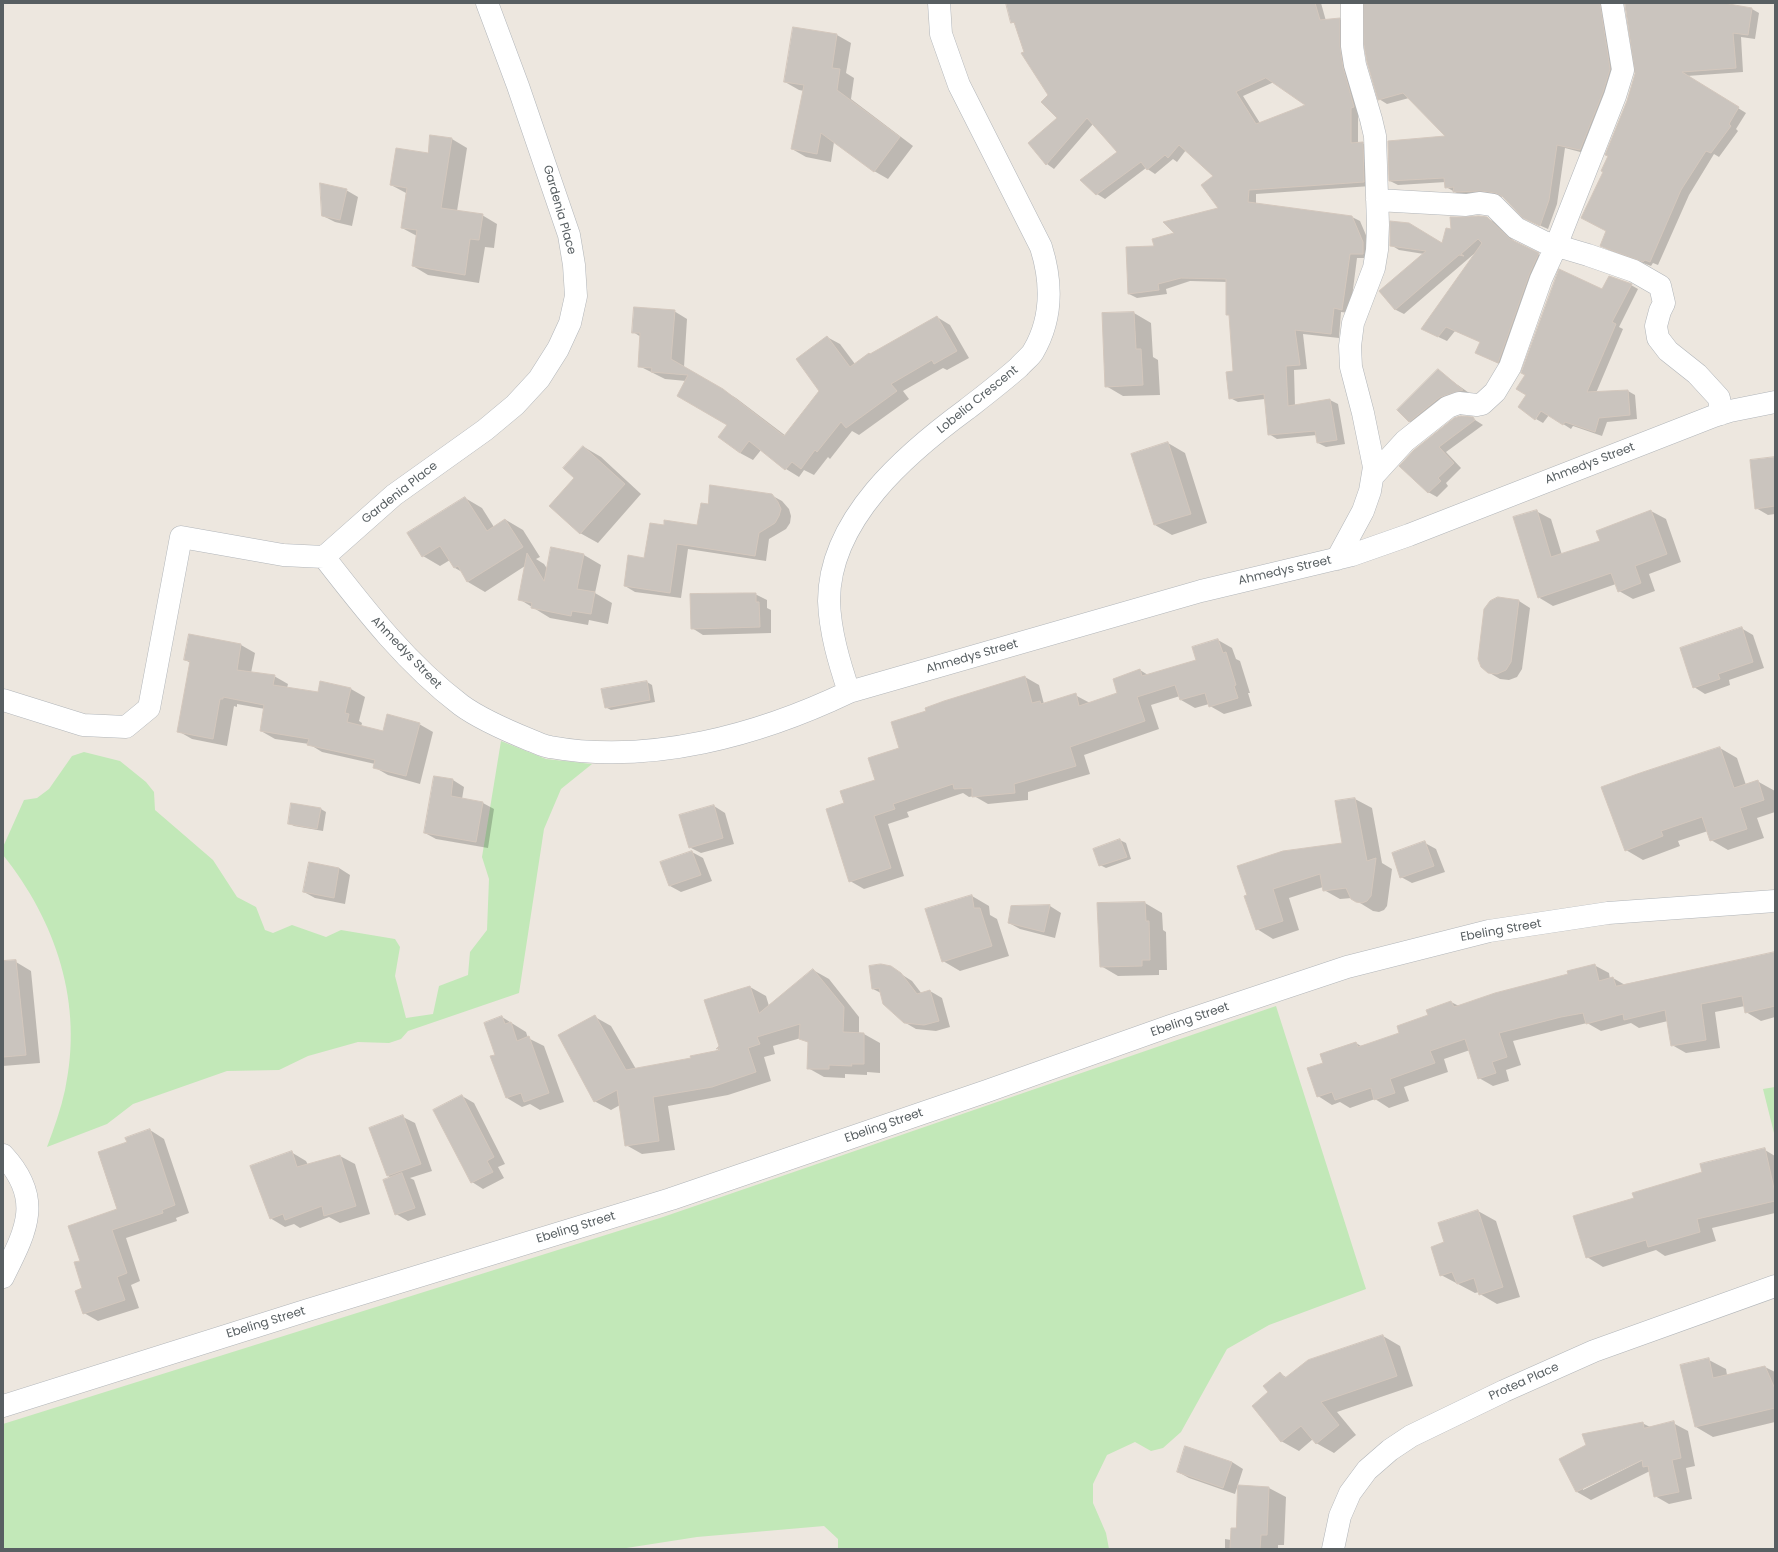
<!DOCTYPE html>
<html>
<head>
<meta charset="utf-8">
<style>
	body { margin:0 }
	#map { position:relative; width:1778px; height:1552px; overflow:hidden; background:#ede7df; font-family:Poppins,sans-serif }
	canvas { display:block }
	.frame { position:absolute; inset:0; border:4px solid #585f62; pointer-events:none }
</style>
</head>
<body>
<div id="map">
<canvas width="1778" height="1552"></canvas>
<div class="frame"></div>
</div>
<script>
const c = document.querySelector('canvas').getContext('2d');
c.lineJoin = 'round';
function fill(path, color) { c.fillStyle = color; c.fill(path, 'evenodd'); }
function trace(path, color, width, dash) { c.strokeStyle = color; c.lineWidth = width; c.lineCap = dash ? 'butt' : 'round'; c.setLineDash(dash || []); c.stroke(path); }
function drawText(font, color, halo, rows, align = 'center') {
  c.font = font + ' Poppins,sans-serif'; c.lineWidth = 4; c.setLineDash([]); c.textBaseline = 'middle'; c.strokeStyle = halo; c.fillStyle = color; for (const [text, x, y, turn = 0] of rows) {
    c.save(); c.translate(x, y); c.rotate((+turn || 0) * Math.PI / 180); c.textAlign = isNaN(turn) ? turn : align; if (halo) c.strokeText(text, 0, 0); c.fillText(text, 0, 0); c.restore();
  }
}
const green = new Path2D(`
	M501,741l45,18 46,5 -31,25 -17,40 -25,164 -111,38 -7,8 -12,4 -31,-1 -50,14 -29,14 -52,1 -94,33 -26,20 -60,23c7,-19 14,-38 18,-57 19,-86 -9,-169 -62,-235v-8l21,-47 13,-2 12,-9 23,-33 12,-4 36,9 26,21 8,10 1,18 58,50 24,37 19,10 9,23 8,3 19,-8 34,12 15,-7 54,9 5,8 -5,29 11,42 27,-4 6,-28 29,-11 2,-23 17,-22 2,-51 -7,-22z
	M1276,1006l90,283 -97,36 -42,24 -46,83 -18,16 -12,3 -16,-9 -28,13 -14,29v19l13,30 3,16h-271v-10l-14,-13 -127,11 -77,12h-617v-125l660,-207z
	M1775,1087v50l-12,-48z`);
const shadow = new Path2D(`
	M1008,3h313l5,18 13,-2 8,4 11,89v32l4,-1 8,5 1,38 -115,8v10l96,13 8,4 11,26v11h-14l-7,55 -9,-1 -2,26 -36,-4 4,35 -13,1 1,36 35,-6 8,4 7,40 -19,3 -8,-4 -1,-8 -40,4 -8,-5 -4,-35 -27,3 -8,-4 4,-26 -4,-56 -3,-2v-32l-37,-1 -24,8 1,5 -30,4 -8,-4 -2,-46 28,-1 64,-38 -5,-32 -28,-27 -9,12 -4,-3 -18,15 -9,-6 -41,31 -8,-5 22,-42 -26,-28 -39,45 -7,-5 -18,-20 30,-26 -10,-23 -24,-43 -9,-28 -4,-2zM1274,82l33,24 -47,17 -17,-27z
	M1379,3h229l10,71 -30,80 -23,-6 -8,56 -9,25 -16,-7 -28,-25 -15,-2 -27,1 -16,-9v-5l-48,3 -8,-4 57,-44 -38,-39 -22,6 -8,-5z
	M1626,3h91l35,6 7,4 -4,26 -14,-2 2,35 -56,4 59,37 -10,16 2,2 -19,26 -5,-3 -25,41 -31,70 -5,-2 -2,3 -42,-16 -8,-4 6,-15 -3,-60 32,-97z
	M837,35l14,8 -5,30 8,5 -3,21 62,47 -25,33 -14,-8 -40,-29 -3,20 -25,-5 -14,-8 12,-58 -5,-1 -14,-8z
	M452,139l15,9 -10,63 25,4 15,9 -3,24 -9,-1 -6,36 -51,-8 -15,-9 4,-30 -15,-8 4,-35 -15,-8 38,-31z
	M346,190l12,7 -6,29 -17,-4 -12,-6z
	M1487,218l9,5 21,21 30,15 -41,108 -30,-14 5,-11 -26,-11 -8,10 -17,-8 45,-80 -71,61 -8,-4 -16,-18 44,-38 -25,-4 -8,-5 52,-1 9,-14z
	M1631,285l7,4 -19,38 4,2 -27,64 32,-2 7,4 2,24 -30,3 -5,14 -29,-10 -2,3 -22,-14 -6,8 -7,-4 67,-129z
	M674,311l13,8 -3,48 52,31 50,38 34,-45 7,-54 13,7 15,20 82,-47 13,8 19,33 -22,12 -4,-2 -40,23 6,8 -50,36 -7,-4 -22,28 -2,-2 -14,18 -10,-5 -5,7 -13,-8 -25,-19 -8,10 -13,-7 -12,-28 -42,-44 -21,-2 -26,-13 2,-29 -8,-5z
	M1134,313l17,10 2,34 5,3 2,35 -37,1 -17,-10 -3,-72z
	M1438,371l34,24 -53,32 -10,-6z
	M1472,418l11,7 -37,27 15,16 -15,15 2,3 -11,11 -9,-5 -28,-26z
	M1168,443l17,10 22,70 -35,12 -17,-10 -23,-71z
	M584,447l17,10 40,37 -43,49 -18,-10 -5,-55z
	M1775,458v56l-7,1 -12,-7z
	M771,495l11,6 7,8 2,7 -1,7 -4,6 -17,10 -3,22 -78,-12 -7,49 -46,-6 -10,-6 20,-27 19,-33 34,1 10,-22z
	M465,498l17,10 12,19 12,-7 17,10 17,27 -4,2 8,5 4,6 36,-15 17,10 -6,28 17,10 -4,21 -19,-4 -1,5 -38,-7 -31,-19 6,-33 -40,26 -17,-10 -6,-10 -7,-4 -5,-8 -10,6 -17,-10z
	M1536,511l15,8 11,36 39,-14 50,-30 15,8 15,43 -32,12 6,17 -22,8 -14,-8 -3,-7 -63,22 -15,-9z
	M755,594l12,6v8l4,2v23l-68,2 -11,-7z
	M1498,598l21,3 11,7 -8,61 -5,8 -8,3 -9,-1 -12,-7z
	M1741,628l12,7 11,33 -35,12 1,5 -25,9 -11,-7z
	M190,635l51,10 14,8 -4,20 23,3 14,8 -1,4 32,5 2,-10 30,6 14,8 -6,24 3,2 -1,4 22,6 36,-9 14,8 -13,52 -32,-9 -14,-8 1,-3 -53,-12 -13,-8 -34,-5 -14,-8 4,-22 -28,-5v3l-3,-1 -7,40 -35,-7 -14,-8 13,-68 -6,-3z
	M1218,640l14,8 4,11 4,2 10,32h-2l4,13 -28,8 -14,-8 -1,-2 -14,4 -14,-8 -1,-4 -29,9 8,24 -75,26 6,19 -62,18v8l-40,4 -14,-8 -5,1 -6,-4 -56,19 2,5 -21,7 16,52 -40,13 -14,-8 -5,-78 31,-22 24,-33 125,-71 14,8 5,19 31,-9 15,8 29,-10 21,-23 8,5 49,-14z
	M647,682l5,3 3,17 -44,8 -6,-3z
	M1720,748l17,10 9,27 11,-4 18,10v21l-18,6 7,20 -36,12 -17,-10 -3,-9 -30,10 2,5 -37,14 -17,-10z
	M435,777l18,3 11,7 -2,12 21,4 11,6 -6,39 -52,-9 -11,-6z
	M1355,799l17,9 10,55 10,6 -5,37 -3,4 -5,2 -6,-1 -21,-13 -12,1 -16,-9 -1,-3 -34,11 10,32 -26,9 -16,-10 -11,-32 97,-53 -7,-42z
	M714,806l11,7 9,31 -33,9 -12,-6z
	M321,809l5,3 -3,19 -29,-5 -5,-3z
	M1120,840l6,3 5,16 -25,9 -6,-3z
	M1425,843l11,6 9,23 -33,11 -11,-6z
	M692,852l11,6 9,23 -31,11 -11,-6 -9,-23z
	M339,868l11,7 -5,29 -30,-6 -11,-6z
	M972,896l17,10 1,9 7,4 12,37 -49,15 -17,-10z
	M1145,903l17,10 1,17 3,2 1,38h-8v5l-41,1 -17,-10z
	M1050,906l11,7 -6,25 -35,-9 -11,-6z
	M1775,953v64l-14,4 -15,-9 -1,-6 -30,6 5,36 -34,5 -14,-8 -4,-24 -29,7 -8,-5 -30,8 -14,-8 -74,18 8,24 -15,5 3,11 -16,5 -14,-8 -9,-28 -26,9 4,13 -44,15 5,14 -20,7 -14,-9 -25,9 -10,-6 -8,3 -14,-9 6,-32 32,-21 5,3 39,-12 51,-32 8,4 110,-31 25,-10 15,8 1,6 3,-1 12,7z
	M16,962l15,9 9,92 -37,3v-102z
	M890,967l22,14 10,13 8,-3 12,7 8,29 -14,4 -20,-2 -12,-7 -23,-29 -8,-4z
	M813,970l16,9 30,38v16l5,1 16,9v30l-13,-1v3l-22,-1v4l-21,-1 -16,-9 1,-25 -8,-5 -28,8 2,8 -11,3 7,24 -43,14 -60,11 7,44 -33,4 -16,-9 -6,-40 -9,5 -17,-9 1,-84 16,9 25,43 56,-10 29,-8 -4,-2 3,-2 30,-60 16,9 3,10z
	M502,1017l24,15 2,6 16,8 20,56 -24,8 -10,-6 -8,3 -15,-9 -11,-43z
	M462,1096l12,7 31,61 -7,3 6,11 -21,11 -11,-7z
	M403,1117l12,6 17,48 -22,7 4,2 12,35 -18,6 -12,-7 -5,-36 -3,-2z
	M150,1130l14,9 25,74 -13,5 1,3 -51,17 14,43 -9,4 8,23 -41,13 -14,-8 -3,-52 37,-51 10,-67z
	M1765,1150l10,6v57l-63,15 4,13 -51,15 -9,-6 -53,17 -16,-10 48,-59z
	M291,1152l15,9 2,4 32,-9 15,8 15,50 -30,9 -11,-6 -29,11 -6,-4 -9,3 -15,-9z
	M1478,1211l18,10 24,76 -23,7 -17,-10 -1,-2 -4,1 -34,-18 4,-32 -6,-20z
	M1383,1336l17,10 13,40 -76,26 19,23 -22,18 -18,-10 -3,-4 -14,12 -18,-10 -1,-67 8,4z
	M1709,1360l17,9 1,6 38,-8 10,5v50l-62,15 -17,-10z
	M1642,1423l8,4 23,-4 15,8 7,35 -9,2 6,31 -23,5 -14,-8 -5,-25 -59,29 -14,-8 -17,-33zM1646,1457l1,1 -64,32v-2z
	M1232,1462l11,7 -8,25 -46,-16 -11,-6z
	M1269,1488l17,9 -2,48h-6v4h-53v-10l6,1 6,-11z`);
const building = new Path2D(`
	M1006,3h309l5,17 20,-2v28l3,21 11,40 -3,1v35l12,-1 1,40 -115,8 -1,12 104,14 11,26v12h-13l-8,56 -8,-2 -3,26 -36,-4 5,35 -14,1 2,40 42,-7 7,41 -20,3 -2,-12 -47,4 -4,-41 -35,5 -3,-27 7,-1 -4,-56h-3v-36l-45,-1 -23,6 1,6 -31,4 -2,-47 28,-1 -2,-7 22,-6 -11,-11 55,-14 -17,-23 12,-9 -34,-31 -11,13 -3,-3 -18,15 -6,-8 -45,33 -16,-15 37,-28 -30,-34 -41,47 -18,-22 29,-25 -16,-16 7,-7 -27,-42 3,-1 -10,-30 -3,1zM1266,78l39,27 -49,19 -20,-32z
	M1364,3h236l10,66 -7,23 -23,58 -23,-5 -8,55 -9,26 -17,-8 -21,-22 -7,-3 -14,-2 -28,1 1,-5 -9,1 -1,-10 -55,3 -1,-40 57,-5 -42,-43 -25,7 -11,-38 -3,-17z
	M1625,3h98l29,5 -4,27 -15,-2 3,35 -54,4 57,35 -10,17 2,2 -20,27 -5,-2 -25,39 -31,72 -5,-2 -2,2 -43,-16 6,-15 -25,-13 22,-46 -2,-1 7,-15 -3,-1 22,-54 8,-27z
	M793,27l44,7 -5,34 8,1 -3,21 63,47 -26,35 -53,-39 -4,21 -26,-5 13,-64 -20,-3z
	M430,135l22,3 -11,70 42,6 -4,26 -9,-1 -5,36 -53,-9 5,-36 -16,-2 6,-40 -17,-3 6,-37 32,5z
	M320,183l27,6 -7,31 -18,-4z
	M1479,216l8,1 23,22 29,14 -10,22 -31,88 -23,-10 5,-11 -34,-15 -8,10 -17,-8 61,-86 -4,-4 -17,15 3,2 -5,-1 -64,55 -16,-19 47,-40 -36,-5v-25l19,2 33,20 4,-15 5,1 -1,-12h15z
	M1559,269l43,20 7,-13 23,8 -20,38 4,2 -29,68 41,-2 2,25 -31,3 -4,14 -30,-10 -2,3 -22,-14 -6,9 -17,-13 8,-12 -10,-6 9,-14 -4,-2z
	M634,307l41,3 -4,49 52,30 61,47 35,-45 -23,-32 31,-23 23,31 19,-14 1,1 67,-38 20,35 -23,13 -2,-4 -41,24 6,7 -51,37 -5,-6 -24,30 -2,-2 -14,19 -9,-7 -7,8 -36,-29 -9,12 -22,-16 9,-12 -50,-29 11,-21 -37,-3 1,-4 -14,-1 2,-34h-8z
	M1134,312l2,37h5l2,36 -38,2 -3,-74z
	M1438,369l25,21 -23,7 -31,25 -12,-12z
	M1461,416l12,1 2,3 -36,27 15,16 -16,15 3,3 -13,12 -29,-27 15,-16 40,-32z
	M1168,442l23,72 -37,11 -23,-71z
	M583,446l42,38 -45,50 -31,-28 25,-28 -11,-10z
	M1775,457v49l-20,3 -5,-49z
	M710,485l62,9 6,8 3,7 -2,7 -4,7 -16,10 -4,23 -78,-12 -7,49 -46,-7 4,-31 16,3 6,-35 14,2v-5l33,5 4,-22 7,1z
	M465,497l22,34 18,-12 18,28 -56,35 -9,-16 -4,2 -14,-22 -18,11 -15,-24z
	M1537,510l14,47 49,-16 -4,-10 55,-21 16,44 -32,12 6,17 -23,9 -7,-19 -73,25 -25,-81z
	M551,547l33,7 -7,35 18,3 -4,22 -19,-3 -1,5 -40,-8 1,-5 -14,-3 9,-47 17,28z
	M743,593h13v9h3l1,25 -69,2 -1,-35z
	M1498,597l21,3 -8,62 -5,8 -9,4 -9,-1 -7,-6 -3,-8 6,-50 6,-8z
	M1742,627l11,35 -35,12 2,5 -27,9 -13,-40z
	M189,634l52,10 -4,26 38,5 -2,10 45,7 2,-11 31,7 -6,25 4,1 -2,8 36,9 4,-17 33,9 -14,53 -33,-8 2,-8 -68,-15 2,-6 -49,-8 4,-26 -41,-8v2h-3l-7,40 -36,-7 13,-71 -6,-1z
	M1218,639l5,14 3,-1 10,33 -2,1 4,12 -29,9 -4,-14 -25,7 -5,-15 -38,12 8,24 -75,26 6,19 -62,18 1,9 -43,4v-9l-18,1 -1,-5 -60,20 2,5 -21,7 17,52 -42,14 -23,-73 18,-6 -4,-12 35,-11 -7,-22 31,-10 -8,-26 35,-11 -1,-3 19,-7 81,-25 7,27 8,-2 1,3 35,-11 3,13 38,-13 -4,-14 27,-10 2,7 54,-16 -4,-13z
	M647,681l3,19 -45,8 -4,-19z
	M1720,747l14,41 24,-8 6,20 -24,8 7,21 -37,12 -8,-24 -41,14 2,5 -38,15 -24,-64 39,-14z
	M434,776l19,3 -2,17 32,6 -7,40 -52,-9z
	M1355,798l12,63 9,-3 -5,38 -4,5 -5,2 -6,-1 -5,-3 -5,-11 -23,3 -3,-17 -47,15 10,32 -27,9 -12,-34 3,-1 -10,-29 46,-15 59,-8 -7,-42z
	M291,803l30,5 -4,21 -29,-5z
	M714,805l9,33 -34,10 -10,-33z
	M1120,839l7,18 -28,9 -6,-17z
	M1425,841l9,25 -34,12 -8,-25z
	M692,851l9,24 -32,11 -9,-24z
	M309,862l30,6 -5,30 -31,-6z
	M972,895l2,13h6l12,38 -50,16 -17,-53z
	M1145,902l1,19h3l1,39h-8v6l-42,1 -3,-64z
	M1050,905l-6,27 -36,-9 3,-17z
	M1775,952v54l-30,7 -3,-17 -41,8 5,36 -35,6 -6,-36 -41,10 -1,-6 -37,10 -3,-11 -22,4 -62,16 8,24 -15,5 4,11 -18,6 -13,-40 -35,12 5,12 -45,16 5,14 -21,7 -3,-12 -36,12 -3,-8 -15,5 -10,-29 16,-5 -3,-9 36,-12 2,5 41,-14 -2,-7 31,-11 -2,-5 25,-9 3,6 41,-14 73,-19 -1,-3 28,-7 4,17 14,-4 3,9z
	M16,960l10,95 -23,2v-96z
	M881,964l10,2 10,7 16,21 13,-4 9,31 -15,4 -20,-2 -21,-19 -4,-16 -7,1 -3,-23z
	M813,969l31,38 -1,25 21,1v31h-13l1,2 -23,-1v4h-22l1,-27 -9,-3 1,-15 -43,13 3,7 -12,4 8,24 -44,15 -59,10 6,44 -34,5 -8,-56 -23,12 -36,-67 37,-20 31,55 65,-12 -1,-2 30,-6 -1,-2 -3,1 3,-3 -15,-46 46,-14 9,27z
	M502,1016l3,8 6,-2 6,19 12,-5 20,57 -25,9 -3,-9 -15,5 -16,-42 5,-1 -11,-32z
	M462,1095l32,62 -7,4 6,11 -22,11 -38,-73z
	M403,1115l18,49 -34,12 -18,-48z
	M150,1129l25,76 -13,5 1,3 -51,17 15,43 -10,4 8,23 -42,14 -8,-23 7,-3 -8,-26 6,-1 -12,-35 49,-17 -19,-57 29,-10 -2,-4z
	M1765,1148l10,45v8l-78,18 3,13 -52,15 -2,-7 -60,18 -13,-42 61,-18 -2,-5 70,-21 -2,-8z
	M292,1151l5,16 43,-12 16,51 -32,10 -2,-10 -37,14 -2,-6 -13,5 -20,-53z
	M402,1173l13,35 -20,7 -12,-35z
	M1478,1210l25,77 -24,8 -5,-17 -17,6 -5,-12 -12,4 -9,-29 13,-5 -6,-19z
	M1383,1335l14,41 -76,26 18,23 -23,19 -15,-18 -20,16 -29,-36 16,-14 -5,-6 17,-14 5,6 23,-18z
	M1709,1358l4,20 52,-12 10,23v19l-80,19 -15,-62z
	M1674,1421l7,37 -9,2 7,32 -25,5 -6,-31 -5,1 -1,-7 -66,32 -17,-33 27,-14 -4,-11 61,-12 1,6z
	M1185,1446l47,16 -9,26 -46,-16z
	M1238,1485l31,2 -2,48h-6l-1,14h-30l1,-21h5z`);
const minor = new Path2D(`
	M1377,200l89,5 13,-2 14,2 23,23 28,14 44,13 46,16 26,15 4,17 -4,8 -4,15 2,12 10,13 29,23 22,24 2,16
	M1374,475l31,-34 43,-34 11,-4 18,2 5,-1 13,-12 15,-25 31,-88 15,-33 59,-150 8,-26 -11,-67
	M324,557l70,-62 91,-65 30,-25 24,-26 19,-30 12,-26 6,-27 -2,-31 -5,-30 -51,-149 -31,-83
	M1337,559l26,-48 7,-20 4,-24 -11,-54 -12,-46 -1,-21 3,-23 21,-55 3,-18 1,-25 -3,-89 -4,-17 -16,-54 -3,-19v-43
	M849,692c-10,-30 -19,-60 -20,-91 0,-82 78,-148 138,-192 18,-14 35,-27 52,-42 4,-5 11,-10 14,-15 20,-34 19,-70 8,-105l-82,-162 -18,-51 -2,-31
	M3,700l80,25 43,2 23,-19 32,-171 102,18 41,2c42,54 83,107 137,148 19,14 47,26 69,35 6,2 13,6 20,7 100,18 209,-12 299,-55l352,-101 151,-36 57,-20 305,-119 16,-5 45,-9
	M3,1155c41,44 23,76 0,122
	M3,1406l305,-96 363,-111 316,-108 183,-65 177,-59 142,-36 119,-18 167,-12
	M1333,1549l7,-33 10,-23 17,-23 23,-20 21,-14 93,-45 90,-40 181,-65`);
const streetNames = [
	["Gardenia Place",559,210,74],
	["Lobelia Crescent",978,400,-39],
	["Ahmedys Street",1590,464,-21],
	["Gardenia Place",400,493,-38],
	["Ahmedys Street",1285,571,-13],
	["Ahmedys Street",406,653,46],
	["Ahmedys Street",972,657,-16],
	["Ebeling Street",1501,931,-10],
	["Ebeling Street",1190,1020,-19],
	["Ebeling Street",884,1126,-19],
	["Ebeling Street",576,1228,-17],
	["Ebeling Street",266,1323,-17],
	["Protea Place",1524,1382,-24]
];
fill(green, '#c2e8b8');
fill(shadow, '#0003');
fill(building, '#cac4be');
trace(building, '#d3c7bd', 1);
trace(minor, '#b1b5b9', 23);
trace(minor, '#fff', 22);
drawText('12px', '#585f62', '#fff', streetNames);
</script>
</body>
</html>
